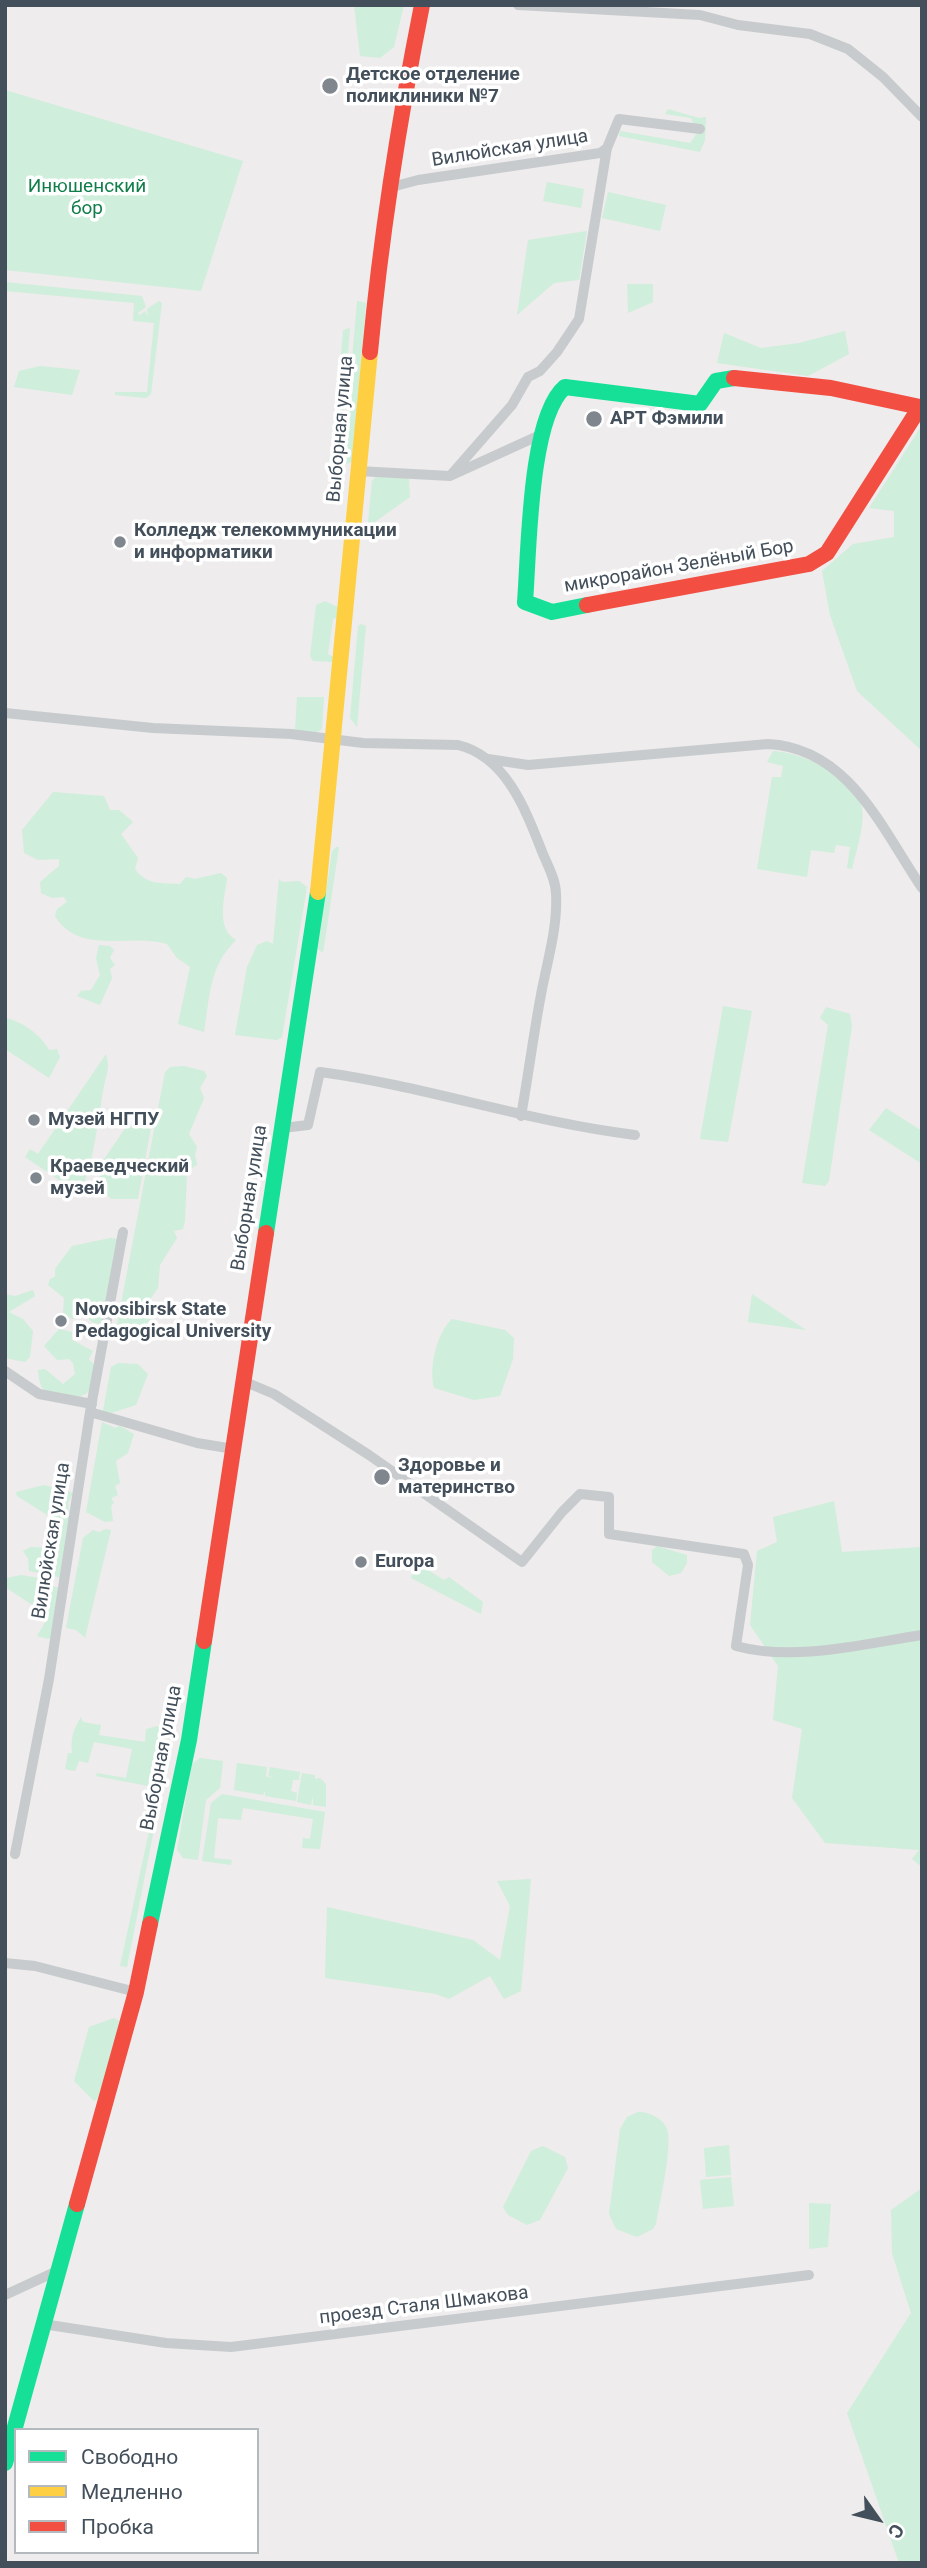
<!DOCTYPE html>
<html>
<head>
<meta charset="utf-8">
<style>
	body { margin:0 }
	#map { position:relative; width:927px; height:2568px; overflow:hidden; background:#eeecec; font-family:Roboto,sans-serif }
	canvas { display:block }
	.frame { position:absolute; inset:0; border:7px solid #434f5a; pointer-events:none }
	.legend { position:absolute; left:14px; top:2428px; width:245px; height:126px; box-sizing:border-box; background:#fff; border:2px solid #b4b9bd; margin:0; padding:9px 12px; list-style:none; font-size:21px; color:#434f5a }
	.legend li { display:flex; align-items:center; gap:14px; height:35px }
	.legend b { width:35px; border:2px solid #b4b9bd }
	.north { position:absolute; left:843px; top:2484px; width:70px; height:70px; -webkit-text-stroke:5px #fff; paint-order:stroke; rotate:124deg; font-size:19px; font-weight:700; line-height:28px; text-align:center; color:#434f5a }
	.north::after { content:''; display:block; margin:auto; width:24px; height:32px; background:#434f5a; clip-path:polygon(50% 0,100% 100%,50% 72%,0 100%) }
</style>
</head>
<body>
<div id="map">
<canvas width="927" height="2568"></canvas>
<div class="frame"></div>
<ul class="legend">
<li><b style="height:9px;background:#16e098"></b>Свободно</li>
<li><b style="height:9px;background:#ffcf43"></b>Медленно</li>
<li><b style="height:9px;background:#f24e42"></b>Пробка</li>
</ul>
<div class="north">С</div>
</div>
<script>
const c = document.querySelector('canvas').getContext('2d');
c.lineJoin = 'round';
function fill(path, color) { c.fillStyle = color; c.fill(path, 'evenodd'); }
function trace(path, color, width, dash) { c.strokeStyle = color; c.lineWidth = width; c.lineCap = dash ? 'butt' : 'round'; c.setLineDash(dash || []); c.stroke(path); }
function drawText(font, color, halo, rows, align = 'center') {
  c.font = font + ' Roboto,sans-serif'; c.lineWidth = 7; c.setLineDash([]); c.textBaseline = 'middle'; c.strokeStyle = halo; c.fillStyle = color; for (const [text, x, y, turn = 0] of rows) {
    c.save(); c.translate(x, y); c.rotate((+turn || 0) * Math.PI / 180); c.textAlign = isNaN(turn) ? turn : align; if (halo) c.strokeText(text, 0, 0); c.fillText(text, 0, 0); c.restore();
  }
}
const green = new Path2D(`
	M354,5h50l-10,42 -14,11 -20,-2z
	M5,90l238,71 -42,130 -196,-21z
	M668,109l31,9 7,-1 -1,23 -5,12 -81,-16 1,-5 70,12 10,-14 -5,-1 -4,-10 -26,-4z
	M547,182l37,7 -3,19 -38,-7z
	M608,192l58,13 -6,26 -58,-13z
	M587,231l-8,49 -25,3 -37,32 11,-75z
	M5,282l137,14 4,11 -8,6 2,2 5,-4 3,5 -1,-7 12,-8 3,2 -11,91 -5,4 -31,-3v-3h32l7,-69 -21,-2 1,-18 -129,-12z
	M627,284h26v18l-25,11z
	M357,301l9,2 -13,155 -1,4 -9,3z
	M350,328l-11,137h-7l-4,-6 6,-8 9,-121z
	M845,331l4,23 -41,22 -91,-13 7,-30 37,15 38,-5z
	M40,366l40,4 -8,25 -58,-8 5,-16z
	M922,425v326l-65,-60 -27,-76 -8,-44 31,-27 41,-7v-26l-25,-3z
	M376,476l30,1 3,2 1,18 -38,27 -4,-2 4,-41z
	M325,601l15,7 -2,9 -5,2 -5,35 7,4 -3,4 -19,-1 -3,-5 6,-51z
	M361,624l5,2 -9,101 -7,-9 8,-92z
	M297,697h27l-2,32c-9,7 -17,4 -27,2z
	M773,751c28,1 83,25 89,57 3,18 -6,43 -10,61l-5,-1 3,-21 -14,-2 -2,8 -23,-3 -4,27 -50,-8 15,-92h9l2,-11 -16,-4z
	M53,792l51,4 6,14h9l14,12 -12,12 17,24 -3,11c11,16 27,14 45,15l6,-7 9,2 26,-6 6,5c-2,19 -12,50 9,62 -27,26 -26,56 -32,92l-26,-8 12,-57 -13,-9 -10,-14c-37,-11 -88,12 -112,-28l2,-7 10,-7 -3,-5 -12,1 -11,-5 -1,-11 19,-16v-7l-21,1 -14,-7 -2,-23z
	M336,847h3l-16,106 -5,-4 14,-98z
	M279,879l3,3 17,-1 8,6 -25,150 -5,3 -42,-5 12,-68 10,-22 10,-4 6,3z
	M99,945l11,1 4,4 -4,8 5,7 -5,4 2,9 -12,27 -23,-9 4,-5 10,-1 9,-15 -4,-17z
	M723,1006l29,5 -24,131 -28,-3z
	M826,1007l24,7 2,12 -23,155 -4,5 -23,-3 26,-158 -8,-7z
	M5,1018c17,3 36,17 44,32l8,-1 3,8 -11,21 -44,-29z
	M106,1054c4,14 1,18 -2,32 -7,37 -9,72 -24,108l-55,-37 5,-8 8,5z
	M184,1066l20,5 3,5 -7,12 4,10 -15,36 8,13 -2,8 2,10 -10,6 -2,50 -2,8 -9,2 3,7 -17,27 -2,23 -7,10 3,15 -8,13 -2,12 -28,-8 49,-258 5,-5z
	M886,1108l36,23v33l-53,-34z
	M139,1122l12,6 -13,71h-27l-9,-9 -4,-22 30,-44z
	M110,1238l10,1 -18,85 -9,-1 -7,-7 -14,3 -9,-6 1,-15 -16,-13 2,-6 5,-2v-8l17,-23z
	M33,1290l2,6 -26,16 14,7 10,12 -3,26 -5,5 -20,-4v-64l10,2z
	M752,1294l54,36 -58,-8z
	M452,1319l53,11 9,8 -1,21 -13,37 -26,4 -40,-12c-5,-20 2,-54 18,-69z
	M59,1329l13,3v8l21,11 -4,8 6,7c-1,6 -1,17 -4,22 -7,14 -36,11 -46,3 -6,-5 -6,-14 -7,-21l7,-1 18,15 12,-10 -2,-11 -4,-4 -12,1 -13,-14z
	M118,1363l20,1 10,10 -12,31 -25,8 -8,-2 8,-44z
	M102,1422l13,6 5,-2 14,8 -6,19 -12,8 4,22 -5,3 3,9 -7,3 3,5 -3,3 2,15 -8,1 -19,-10z
	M44,1485l29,8 -5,10 2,21 -8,54 -33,-7 -1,-13 -5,-7 8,-4 19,1 13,-23 -46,-29 -1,-4z
	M834,1501l8,51 80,-5v320l-10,-8 7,-9 -94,-7 -33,-45 10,-69 -29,-9 5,-54 -28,-41 7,-74 20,-9 -4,-25z
	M106,1529l5,1 -26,108 -9,-8 -10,-2 17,-90 10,-8 6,2z
	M657,1546l30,9v8l-6,10 -12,3 -17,-14v-12z
	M415,1562l29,18 5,-3 34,25 -2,12 -70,-36z
	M21,1575l24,4 2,5 12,4 8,9 -8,34 -10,8 -12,-3 12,-20 -44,-29 2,-9z
	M81,1717l2,5 18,3 -2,10 46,7 1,-13 11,-3 8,6 -10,68 -2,-13 -57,-11 1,-3 29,5 6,-29 -38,-7 -6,21 -9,-2 -4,10 -10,-2 3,-16h4c-2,-14 2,-25 9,-36z
	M200,1758l23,3 -3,27 -14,12 -8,60 -15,-2 -6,-8 15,-86z
	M237,1763l30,4 -1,9 7,2 -5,-3 2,-8 30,5 -1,8h-6l-2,11 6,2 -1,8 -31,-5v-6l-2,5 -29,-5z
	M302,1773l13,2v4l5,-1 6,6v23l-13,-2v-9l-2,9 -14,-3z
	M222,1794l103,18 -5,37 -18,-1 1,-10 7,1 3,-20 -70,-11 -2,12 -23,-2 -4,40 18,2 -1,5 -29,-4 9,-58z
	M158,1809l-31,158 -7,-1 33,-153z
	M531,1879l-10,112 -17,8 -14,-23 -41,23 -13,-5 -111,-16 2,-71 146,33 27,20 10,-54 -13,-25z
	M114,2018l9,5 -24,75 -5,3 -20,-20 15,-54z
	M638,2112c13,0 28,8 30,21 3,20 -8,68 -12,91l-3,5 -16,8 -21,-8 -7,-15 11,-85 7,-12z
	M729,2145l2,30 -25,2 -2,-29z
	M543,2146l22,11 3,11 -28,52 -13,5 -19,-10 -5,-8 28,-56z
	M731,2177l3,29 -31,3 -3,-29z
	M922,2188v375h-23l-52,-150 64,-100 -19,-60 -1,-43z
	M809,2203l22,1 -3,43 -19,2z`);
const street = new Path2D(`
	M518,5l182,10 38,10 72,9 38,15 35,28 39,40
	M388,188l30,-8 182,-27 7,-5 12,-29 81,10
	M358,471l92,5 90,-41
	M450,476l62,-71 16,-28 12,-6 17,-19 22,-33 28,-171
	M5,713l148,15 138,6 72,9 95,2c49,12 68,66 85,109 5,12 13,26 13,40 2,35 -10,71 -16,106 -7,38 -12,77 -19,116
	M488,759l40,6 240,-21c81,4 114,85 154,144
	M283,1128l25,-3 12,-53c106,14 208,50 315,63
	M5,1371l34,23 53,10
	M243,1381l31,13 95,61 153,107 40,-50 18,-18 29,3v37l135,20 4,11 -12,81c59,16 126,-2 186,-11
	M90,1412l107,31 37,6
	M15,1854l34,-175 41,-267 33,-180
	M5,1963l30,3 101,26
	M5,2295l52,-24
	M43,2324l123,19 65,4 578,-72`);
const fast = new Path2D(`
	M587,605l-35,7 -27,-10c4,-49 4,-185 40,-215l135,17 16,-23 18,-3
	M266,1233l52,-341
	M150,1924l39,-184 15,-99
	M5,2463l72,-259`);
const slow = new Path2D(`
	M318,892l52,-540`);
const jam = new Path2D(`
	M370,352c11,-117 29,-232 52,-347
	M587,605l222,-41 18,-11 93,-146 -89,-19 -97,-10
	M204,1641l62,-408
	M77,2204l59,-212 14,-68`);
const markers = [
	[330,86,9,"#7f868d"],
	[594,419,9,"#7f868d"],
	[120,542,7,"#7f868d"],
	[34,1120,7,"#7f868d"],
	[36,1178,7,"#7f868d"],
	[61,1321,7,"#7f868d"],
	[382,1477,9,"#7f868d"],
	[361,1562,7,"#7f868d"]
];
const poiNames = [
	["Детское отделение",346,75],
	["поликлиники №7",346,97],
	["АРТ Фэмили",610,419],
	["Колледж телекоммуникации",134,531],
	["и информатики",134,553],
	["Музей НГПУ",48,1120],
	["Краеведческий",50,1167],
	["музей",50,1189],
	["Novosibirsk State",75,1310],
	["Pedagogical University",75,1332],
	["Здоровье и",398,1466],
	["материнство",398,1488],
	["Europa",375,1562]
];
const streetNames = [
	["Вилюйская улица",510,149,-9],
	["Выборная улица",341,429,-85],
	["микрорайон Зелёный Бор",679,567,-10],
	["Выборная улица",250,1198,-81],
	["Вилюйская улица",52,1541,-81],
	["Выборная улица",162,1758,-79],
	["проезд Сталя Шмакова",424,2306,-7]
];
const parkNames = [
	["Инюшенский",87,187],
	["бор",87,209]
];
fill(green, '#cfeedb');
trace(street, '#c8cbcd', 10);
trace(fast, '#16e098', 16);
trace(slow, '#ffcf43', 16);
trace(jam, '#f24e42', 16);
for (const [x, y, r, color] of markers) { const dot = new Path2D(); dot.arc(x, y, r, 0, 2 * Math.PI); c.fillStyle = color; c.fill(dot); trace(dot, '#fff', 2.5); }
drawText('bold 19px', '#434f5a', '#fff', poiNames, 'left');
drawText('19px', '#434f5a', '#fff', streetNames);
drawText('19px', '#117e49', '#fff', parkNames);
</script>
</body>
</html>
